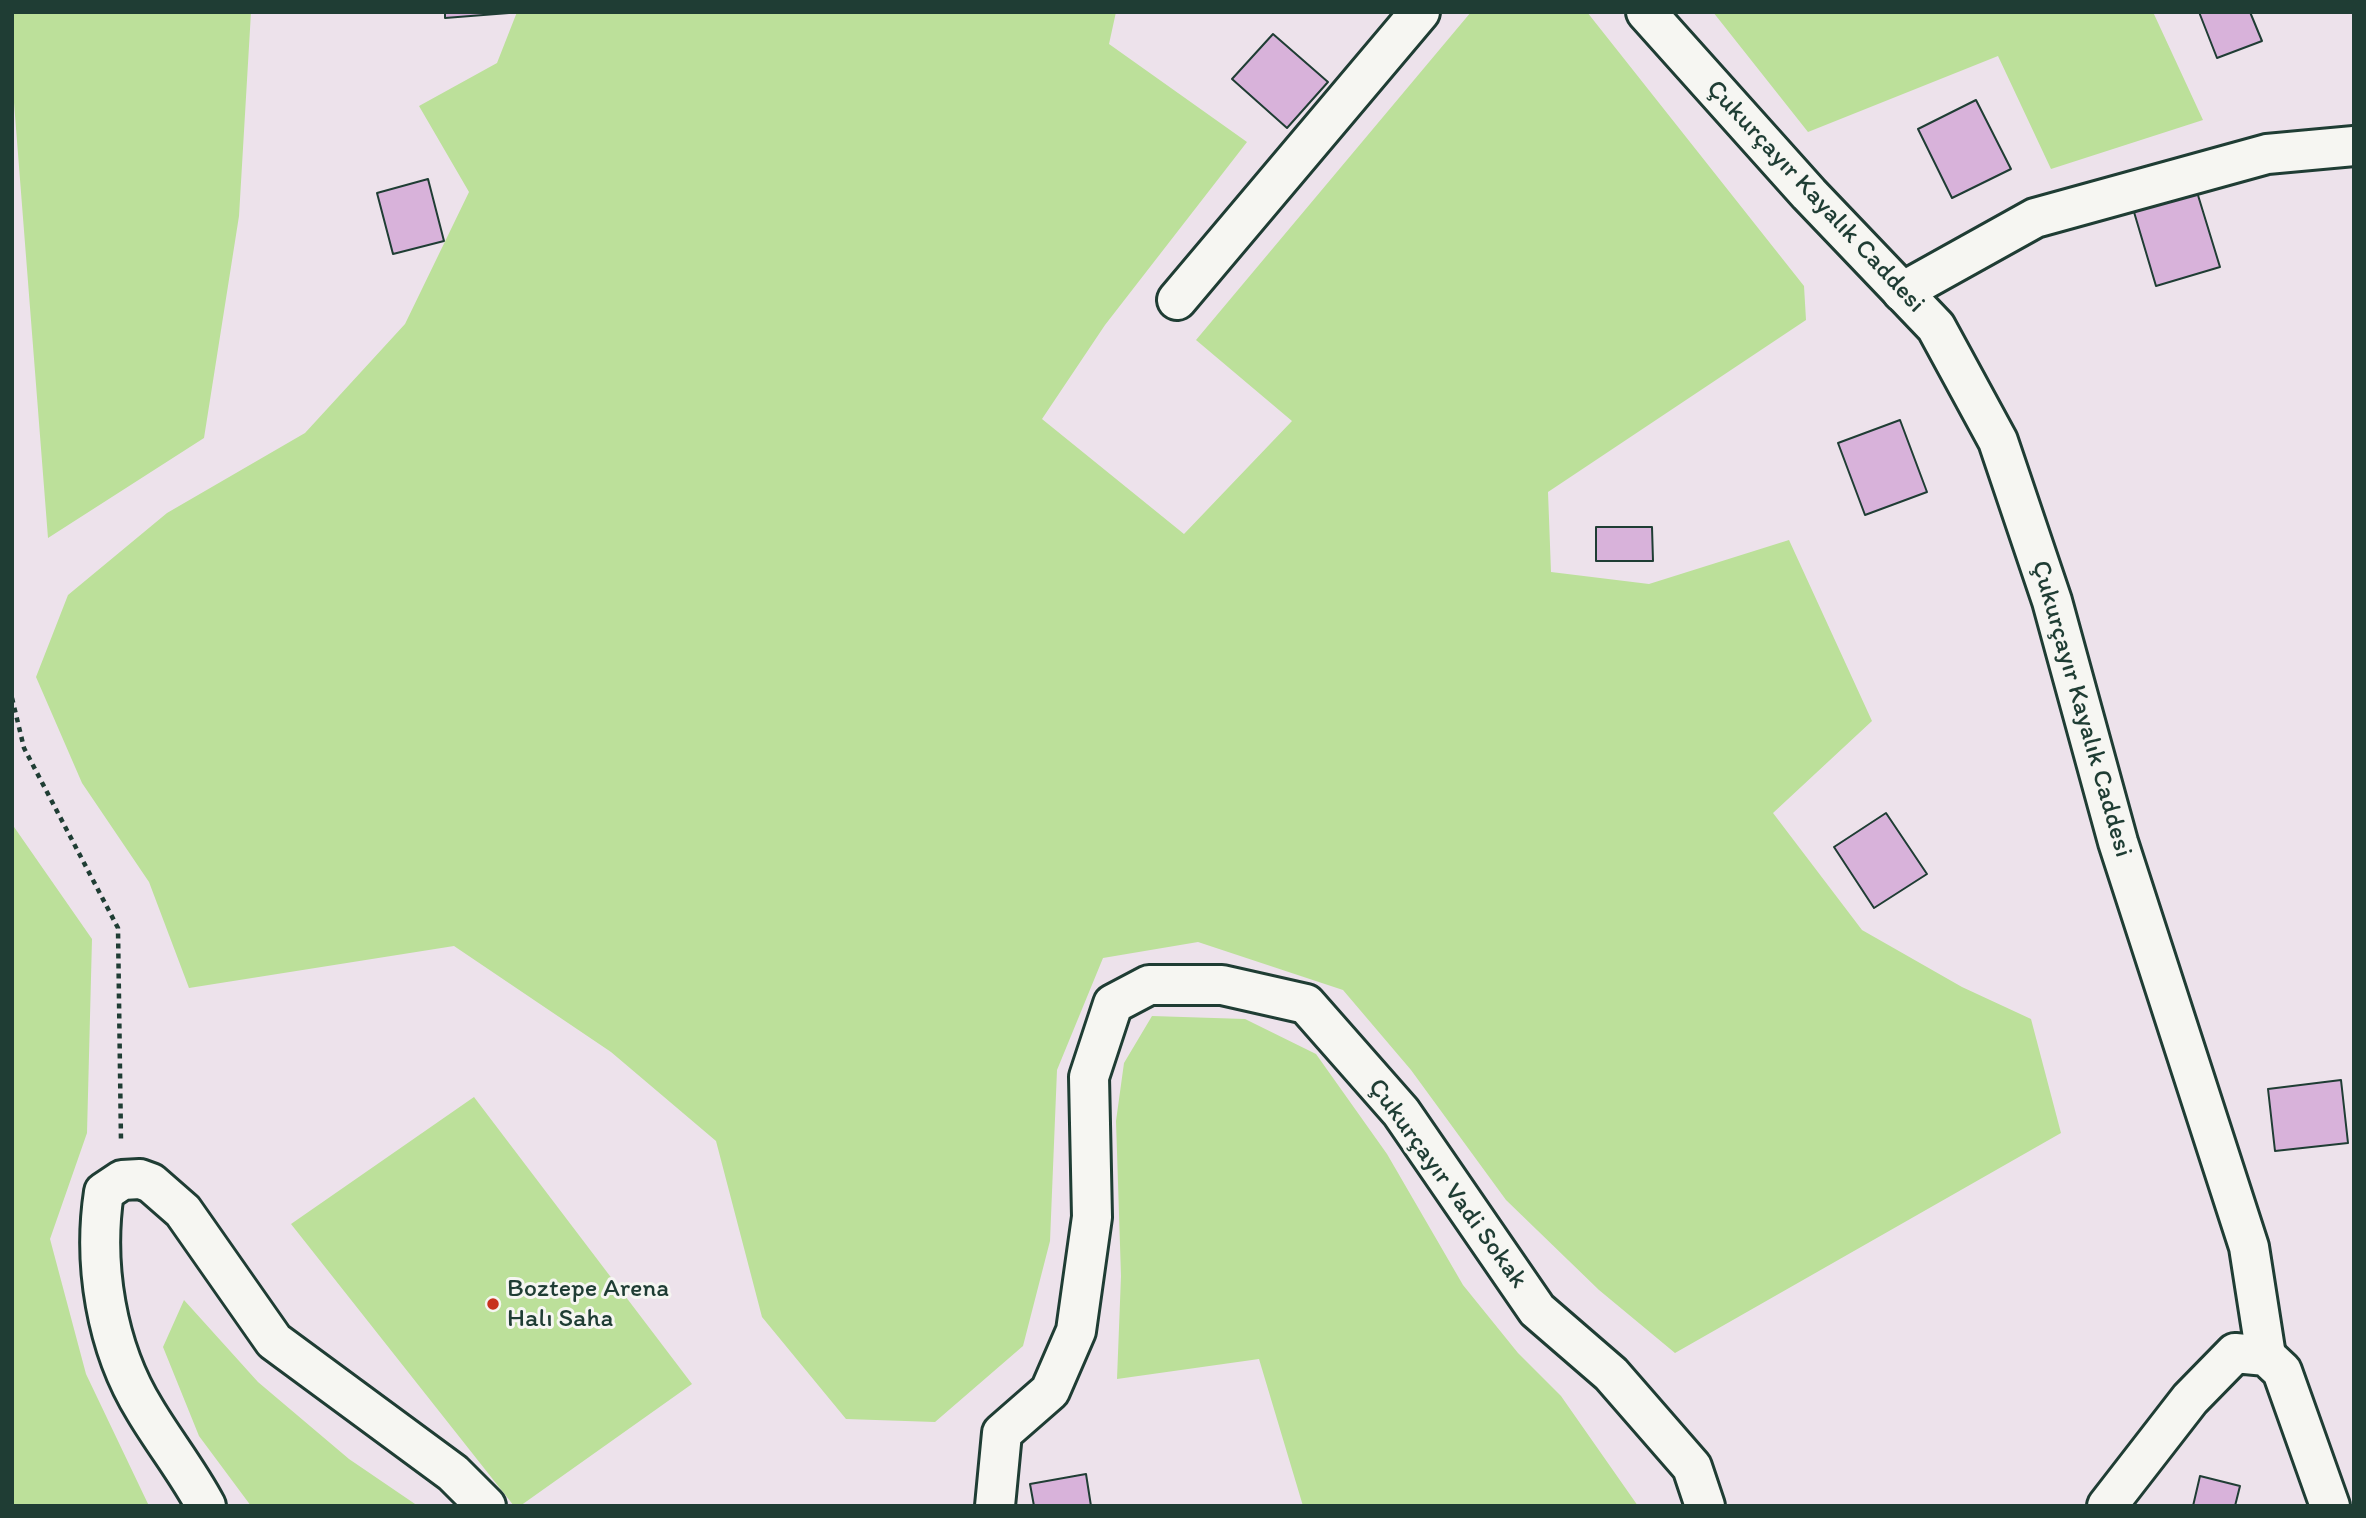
<!DOCTYPE html>
<html>
<head>
<meta charset="utf-8">
<style>
	body { margin:0 }
	#map { position:relative; width:2366px; height:1518px; overflow:hidden; background:#ede2eb; font-family:Itim,sans-serif }
	canvas { display:block }
	.frame { position:absolute; inset:0; border:14px solid #1f3d34; pointer-events:none }
</style>
</head>
<body>
<div id="map">
<canvas width="2366" height="1518"></canvas>
<div class="frame"></div>
</div>
<script>
const c = document.querySelector('canvas').getContext('2d');
c.lineJoin = 'round';
function fill(path, color) { c.fillStyle = color; c.fill(path, 'evenodd'); }
function trace(path, color, width, dash) { c.strokeStyle = color; c.lineWidth = width; c.lineCap = dash ? 'butt' : 'round'; c.setLineDash(dash || []); c.stroke(path); }
function drawText(font, color, halo, rows, align = 'center') {
  c.font = font + ' Itim,sans-serif'; c.lineWidth = 6; c.setLineDash([]); c.textBaseline = 'middle'; c.strokeStyle = halo; c.fillStyle = color; for (const [text, x, y, turn = 0] of rows) {
    c.save(); c.translate(x, y); c.rotate((+turn || 0) * Math.PI / 180); c.textAlign = isNaN(turn) ? turn : align; if (halo) c.strokeText(text, 0, 0); c.fillText(text, 0, 0); c.restore();
  }
}
const green = new Path2D(`
	M12,12h239l-12,204 -35,222 -156,100 -36,-461z
	M517,12h599l-7,32 138,98 -142,183 -63,94 142,115 108,-113 -96,-81 275,-328h116l217,274 2,34 -258,172 3,80 98,12 140,-44 83,181 -99,92 89,117 100,57 69,32 30,114 -386,220 -76,-63 -93,-90 -95,-130 -68,-80 -145,-48 -95,16 -46,112 -7,171 -27,105 -88,76 -89,-3 -84,-102 -46,-176 -105,-89 -157,-106 -265,42 -40,-106 -67,-99 -46,-106 32,-82 99,-82 138,-80 100,-109 64,-132 -50,-86 78,-43z
	M1713,12h440l50,108 -152,49 -53,-113 -190,76z
	M12,824l80,115 -5,194 -37,106 36,135 63,132h-137z
	M1152,1016l93,3 71,35 71,100 76,131 55,68 43,43 77,110h-335l-44,-147 -142,20 4,-103 -5,-155 8,-58z
	M474,1097l218,287 -172,122h-6l-223,-282z
	M184,1300l74,82 91,77 69,47h-167l-52,-70 -36,-89z`);
const building = new Path2D(`
	M445,12h64v1l-64,5z
	M2199,12h51l12,29 -45,17z
	M1273,34l55,48 -41,46 -55,-49z
	M1976,100l35,69 -59,29 -34,-69z
	M428,179l16,62 -51,13 -16,-61z
	M2197,192l23,75 -64,19 -22,-74z
	M1900,420l27,72 -62,23 -27,-72z
	M1596,527h56l1,34h-57z
	M1886,813l41,61 -53,34 -40,-61z
	M2341,1080l7,63 -73,8 -7,-62z
	M1086,1474l5,32h-57l-4,-22z
	M2200,1476l40,10 -5,20h-42z`);
const path = new Path2D(`
	M12,698l12,50 94,180 3,213`);
const minor = new Path2D(`
	M1902,292l133,-74 232,-64 87,-8
	M1177,300l243,-288
	M206,1506c-18,-34 -42,-64 -61,-96 -39,-63 -52,-146 -41,-218l18,-12 18,-1 11,4 32,28 91,130 179,132 33,33
	M995,1506l7,-73 48,-42 26,-60 16,-114 -3,-140 24,-73 36,-19h73l84,19 95,108 136,198 74,64 81,93 13,39
	M2107,1506l83,-107 45,-46 31,3 16,15 48,135`);
const tertiary = new Path2D(`
	M1646,12l163,182 127,133 62,114 54,160 66,241 131,405 17,109`);
const markers = [
	[493,1304,7,"#c8321e"]
];
const streetNames = [
	["Çukurçayır Kayalık Caddesi",1815,197,47],
	["Çukurçayır Kayalık Caddesi",2081,709,74],
	["Çukurçayır Vadi Sokak",1447,1184,54]
];
const poiNames = [
	["Boztepe Arena",507,1289],
	["Halı Saha",507,1319]
];
fill(green, '#bce09a');
fill(building, '#d8b2da');
trace(building, '#1f3d34', 2);
trace(minor, '#1f3d34', 44);
trace(tertiary, '#1f3d34', 44);
trace(path, '#1f3d34', 4.5, [5, 5]);
trace(minor, '#f6f6f2', 38);
trace(tertiary, '#f6f6f2', 38);
for (const [x, y, r, color] of markers) { const dot = new Path2D(); dot.arc(x, y, r, 0, 2 * Math.PI); c.fillStyle = color; c.fill(dot); trace(dot, '#f6f6f2', 2.5); }
drawText('26px', '#1f3d34', '#f6f6f2', streetNames);
drawText('26px', '#1f3d34', '#f6f6f2', poiNames, 'left');
</script>
</body>
</html>
